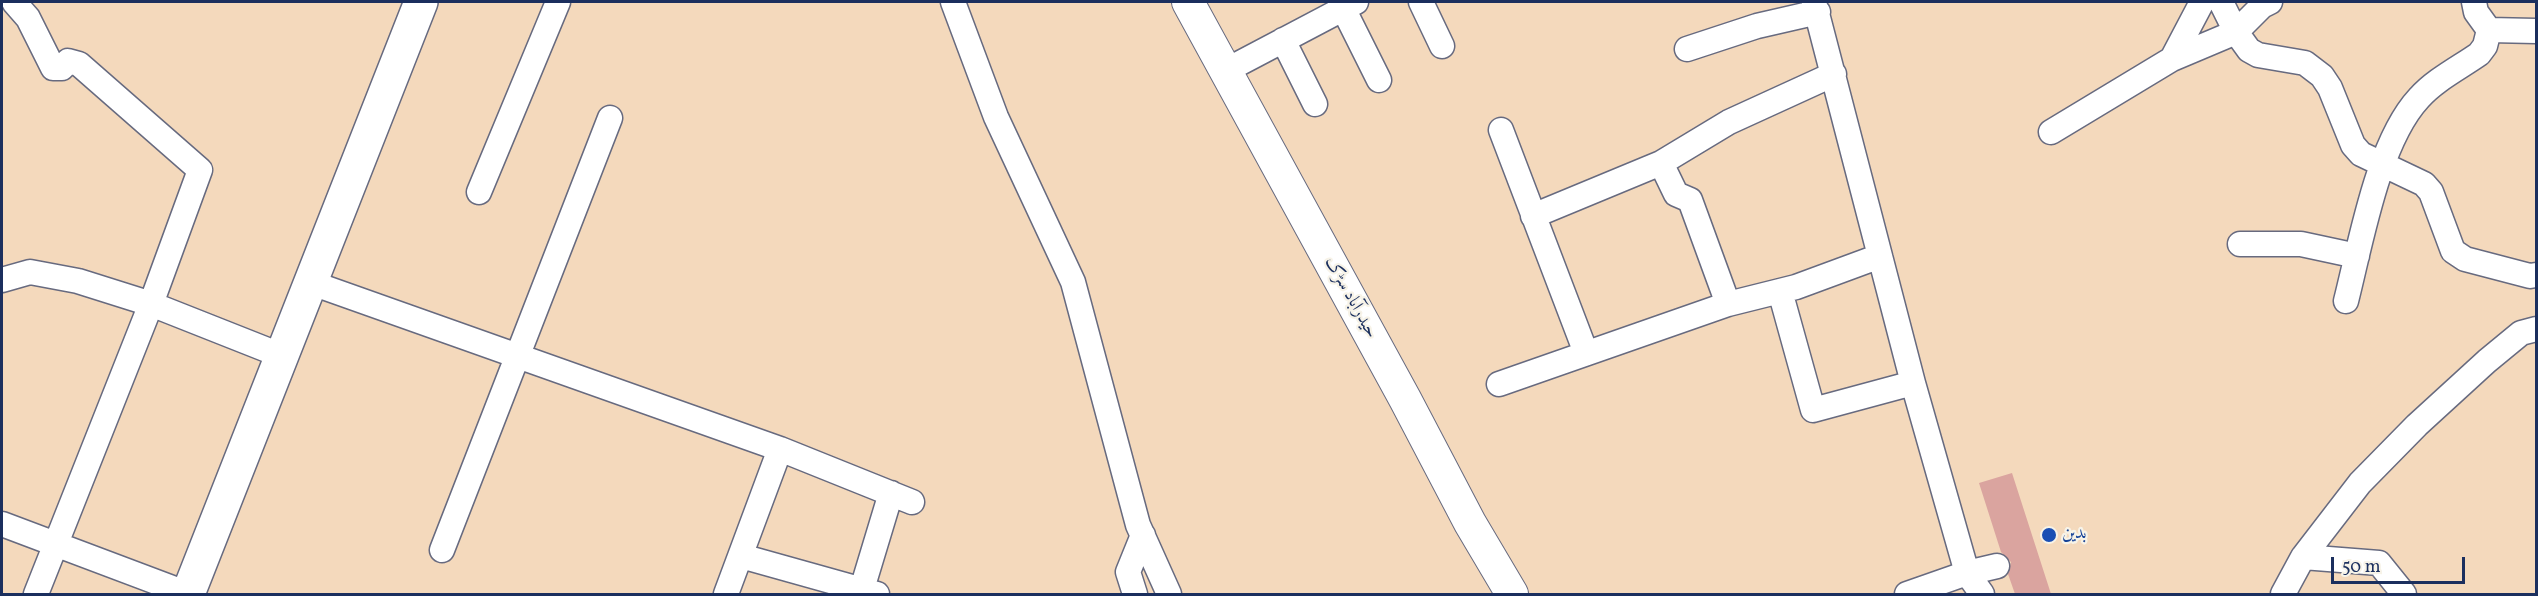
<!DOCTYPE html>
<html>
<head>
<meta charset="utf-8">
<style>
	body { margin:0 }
	#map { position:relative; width:2538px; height:596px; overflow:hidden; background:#f4d9bc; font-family:Vollkorn,serif }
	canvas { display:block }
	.frame { position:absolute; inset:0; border:3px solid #1b2f5e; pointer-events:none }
	.scale { position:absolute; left:2331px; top:557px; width:134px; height:27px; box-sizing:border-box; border:3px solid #1b2f5e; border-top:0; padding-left:8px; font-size:18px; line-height:21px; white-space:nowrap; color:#1b2f5e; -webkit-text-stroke:4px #f7f3e8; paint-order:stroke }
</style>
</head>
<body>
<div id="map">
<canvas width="2538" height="596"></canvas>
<div class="frame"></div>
<div class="scale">50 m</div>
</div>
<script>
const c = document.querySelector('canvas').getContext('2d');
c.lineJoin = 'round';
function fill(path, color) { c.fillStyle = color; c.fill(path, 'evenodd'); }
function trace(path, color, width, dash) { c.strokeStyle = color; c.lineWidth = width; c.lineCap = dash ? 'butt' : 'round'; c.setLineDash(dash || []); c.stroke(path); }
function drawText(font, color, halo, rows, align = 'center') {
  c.font = font + ' Vollkorn,Amiri,serif'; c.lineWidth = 4.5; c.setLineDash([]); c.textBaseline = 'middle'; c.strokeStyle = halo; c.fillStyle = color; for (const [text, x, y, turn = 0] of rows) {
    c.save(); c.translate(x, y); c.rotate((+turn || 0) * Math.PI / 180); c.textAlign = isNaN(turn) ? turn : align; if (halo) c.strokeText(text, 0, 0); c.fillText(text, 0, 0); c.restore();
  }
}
const building = new Path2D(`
	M2012,473l39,121h-36l-7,-20 3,-12 -10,-10 -22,-69z`);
const minor = new Path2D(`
	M14,2l14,16 25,50h9l6,-7 11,3 121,106 -49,134 -115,290
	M953,2l43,115 77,165 65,243 31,69
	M1421,2l21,44
	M1814,2l99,381 54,190 15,21
	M2221,2l15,30 13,18 9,5 47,8 17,13 8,12 23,57 8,9 63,30 7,8 22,59 12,8 65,17 6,-1
	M1343,8l36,72
	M2489,30l47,1
	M1283,40l32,64
	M1687,49l70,-23 61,-14
	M2172,59l64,-27 26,-26 8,-4
	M1225,71l131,-69
	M1501,130l85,223
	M2051,132l121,-73 30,-57
	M1661,163l15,31 14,6 38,104
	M479,192l79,-190
	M1533,216l128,-53 68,-41 105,-48
	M2240,244h61l56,12
	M2,280l28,-8 48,9 73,23 129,51
	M309,282l471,167 132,53
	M1780,291l33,119 100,-27
	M2346,301c15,-59 32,-159 73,-203 16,-18 40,-30 60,-44l6,-8 4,-16 -13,-18 -2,-10
	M1499,384l229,-80 68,-17 84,-31
	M2,524l186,70
	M442,550l168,-432
	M741,556l136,38
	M2303,557l76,6 25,31
	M726,594l54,-145
	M863,594l-1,-5 29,-96
	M1135,594l-7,-22 15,-37
	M1907,594l60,-21 30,-7
	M2283,594l20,-37 57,-74 57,-58 70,-64 34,-28 15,-4`);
const major = new Path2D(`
	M1188,2l217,397 65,124 42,71`);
const highway = new Path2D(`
	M188,594l233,-592`);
const markers = [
	[2049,535,8,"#1a4fb4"]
];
const streetNames = [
	["حیدرآباد سڑک",1350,298,61]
];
const transitNames = [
	["بدين",2062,535]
];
fill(building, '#daa49f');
trace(minor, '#676a7f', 27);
trace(major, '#676a7f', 34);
trace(highway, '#676a7f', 36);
trace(minor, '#fff', 24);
trace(major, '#fff', 32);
trace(highway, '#fff', 33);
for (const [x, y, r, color] of markers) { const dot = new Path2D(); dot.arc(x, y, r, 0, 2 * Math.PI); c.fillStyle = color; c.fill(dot); trace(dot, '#f7f3e8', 2); }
drawText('18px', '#1b2f5e', '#f7f3e8', streetNames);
drawText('18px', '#164399', '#f7f3e8', transitNames, 'left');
</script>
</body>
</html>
